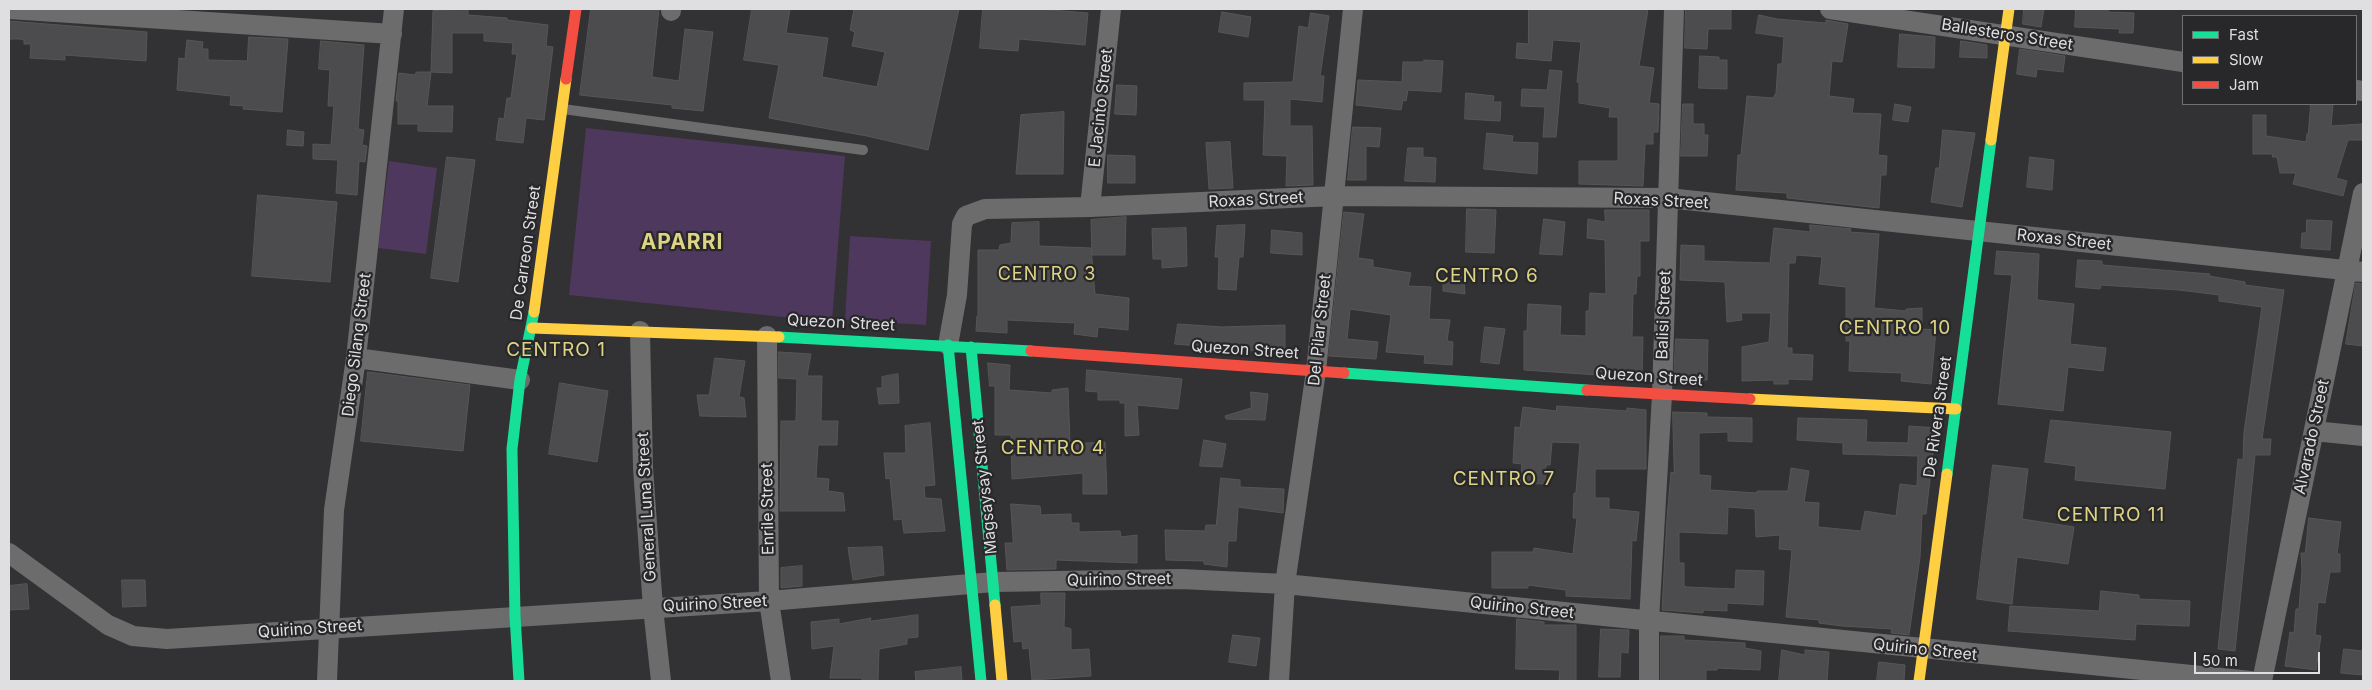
<!DOCTYPE html>
<html>
<head>
<meta charset="utf-8">
<style>
	body { margin:0 }
	#map { position:relative; width:2372px; height:690px; overflow:hidden; background:#323133; font-family:Inter,sans-serif }
	canvas { display:block }
	.frame { position:absolute; inset:0; border:10px solid #dfdee0; pointer-events:none }
	.legend { position:absolute; left:2182px; top:15px; width:175px; height:90px; box-sizing:border-box; background:#28272a; border:1px solid #717073; margin:0; padding:6px 9px; list-style:none; font-size:15px; color:#dfdee0 }
	.legend li { display:flex; align-items:center; gap:10px; height:25px }
	.legend b { width:25px; border:1px solid #717073 }
	.scale { position:absolute; left:2194px; top:652px; width:126px; height:22px; box-sizing:border-box; border:2px solid #dfdee0; border-top:0; padding-left:6px; font-size:15px; line-height:18px; white-space:nowrap; color:#dfdee0; -webkit-text-stroke:4px #28272a; paint-order:stroke }
</style>
</head>
<body>
<div id="map">
<canvas width="2372" height="690"></canvas>
<div class="frame"></div>
<ul class="legend">
<li><b style="height:6px;background:#16e098"></b>Fast</li>
<li><b style="height:6px;background:#ffcf43"></b>Slow</li>
<li><b style="height:6px;background:#f24e42"></b>Jam</li>
</ul>
<div class="scale">50 m</div>
</div>
<script>
const c = document.querySelector('canvas').getContext('2d');
c.lineJoin = 'round';
function fill(path, color) { c.fillStyle = color; c.fill(path, 'evenodd'); }
function trace(path, color, width, dash) { c.strokeStyle = color; c.lineWidth = width; c.lineCap = dash ? 'butt' : 'round'; c.setLineDash(dash || []); c.stroke(path); }
function drawText(font, color, halo, rows, align = 'center') {
  c.font = font + ' Inter,sans-serif'; c.lineWidth = 4.5; c.setLineDash([]); c.textBaseline = 'middle'; c.strokeStyle = halo; c.fillStyle = color; for (const [text, x, y, turn = 0] of rows) {
    c.save(); c.translate(x, y); c.rotate((+turn || 0) * Math.PI / 180); c.textAlign = isNaN(turn) ? turn : align; if (halo) c.strokeText(text, 0, 0); c.fillText(text, 0, 0); c.restore();
  }
}
const green = new Path2D(`
	M586,128l259,28 -13,166 -263,-27z
	M389,161l48,7 -11,86 -48,-6z
	M850,236l81,5 -5,84 -81,-5z`);
const building = new Path2D(`
	M591,9h68l-7,68 27,4 6,-52 28,3 -10,79 -31,-3v-3l-92,-10z
	M752,9h38l-4,24 42,5 -6,39 55,10 8,-35 -33,-6 3,-14 -5,-2 4,-21h105l-31,141 -61,-14 -98,-18 10,-53 -35,-5z
	M983,9h56l49,4 -3,32 -66,-6 -1,12 -38,-3z
	M1529,9h119l-9,57 15,2 -5,35 10,1 -1,28h-5v12h-8l-2,42 -64,-2v-23h39v-44h-9l1,-9 -31,-5v-21h-2l4,-40 -28,-2 -2,21 -35,-3 1,-15 11,1z
	M1686,9h45v20h-23l-1,20 -22,-1z
	M2024,9h20l-3,18 -18,-3z
	M2076,9h32v3l26,1 -1,20h-14l1,-4 -45,-2z
	M468,10v5l39,3v2l41,5 -2,21 7,1 -9,73 -18,-2 -3,25 -27,-3 3,-22 5,1 3,-21h4l6,-44h-5l1,-11 -29,-2v-8h-32v40l-21,-1 2,-61z
	M1222,12l29,5 -3,20 -29,-5z
	M1311,13l18,3 -9,60h4l-2,26 -32,-3v27h22l1,59 -27,1 1,-30 -24,-1 2,-55h-21v-17l49,-1 6,-56 9,2z
	M1759,15l18,4 49,4v-3l22,4 -6,38 -10,-1 -3,35 25,3 -2,14 29,1 -3,41 9,1 -1,19h-5l-2,33 -92,-10v-5l-51,-3 2,-35h3l6,-59 26,2 3,-5 2,-29h4l2,-27 -28,-4z
	M9,21l138,11 -1,29 -81,-6v5l-35,-2 1,-14h-7v-4l-4,-1h-11z
	M1900,34l35,3 -1,31 -36,-1z
	M249,37l39,2 -6,73 -39,-3 1,-3 -14,-1 1,-9 -54,-6 2,-32 6,1 2,-19 16,2 -1,7h6v11l39,1z
	M321,41l43,4 -6,84 6,1 -2,15 5,1 -2,16 -6,-1 -2,34 -21,-2 2,-33 -25,-1v-15l18,1 3,-39h-6l2,-36 -11,-1z
	M1961,41l26,4v13l-27,-1z
	M2020,49l45,7 -2,16 -26,-3 -1,8 -19,-3z
	M1700,56l19,1v3h8v29l-28,-1z
	M1424,60l19,1 -2,31 -33,-2 -2,11 -3,-1 -2,10 -45,-5 2,-25 44,2 1,-20h21z
	M1550,70l12,1 -6,66h-13l2,-30 -24,-1 1,-17 25,1z
	M417,72h14l-4,34h26l-1,26 -34,-1v-7h-20v-23h-2l3,-28 15,2z
	M1117,85l20,1 -1,29 -21,-1z
	M1466,93l28,3 -1,6h8l-1,19 -35,-2z
	M1683,104h10v20h11v11h4l-1,21h-26z
	M1895,104l16,3 -3,15 -15,-2z
	M2311,104h22l-2,22 31,-2v16h-14l-12,38 11,3 -4,15 -50,-12 3,-11h-16l-3,-16h-5l1,-3h-20v-39h13v21l40,6 1,-8h1z
	M1064,112l-1,62h-47l5,-59z
	M1353,127l28,1 -2,19 -13,-1v34h-18z
	M288,130l16,2 -1,14 -16,-1z
	M1943,130l32,3 -13,74 -31,-5 5,-34h3z
	M1487,133l26,3 -1,6 26,1 -1,31 -53,-5z
	M1230,142l3,46 -24,1 -3,-46z
	M1408,148h15v9l13,1 -1,24 -30,-1z
	M1108,155l27,1v27h-27z
	M447,157l28,3 -17,122 -27,-4z
	M2030,157l24,3 -2,30 -25,-3z
	M258,195l79,7 -7,80 -78,-6z
	M1467,209l29,1 -2,43 -28,-1z
	M1605,210h44v31h-9v35h-3l-1,18h-3l-1,43h11l-1,41 -118,-8v-39h3l1,-27 33,2 -1,29 26,1v-25h3l1,-18 16,1 -1,-54 -18,-2 1,-19 17,3z
	M1344,212l20,2 -6,44 15,2v7l38,6 -3,13 23,1 -2,32 21,1 -3,21 6,1 -1,23 -28,-2 1,-8 -39,-3 5,-37 -41,-6 -3,30 31,3 -2,17 -47,-3z
	M1126,217l-1,38h-33l-1,-35z
	M1544,219l21,3 -3,33 -22,-1z
	M2307,220l25,1 -2,29 -29,-2 1,-15h4z
	M1039,222v24l52,2 4,46 34,4 -1,32 -30,-3 -1,10 -23,-3 1,-11 -68,-3v13l-31,-2 1,-15h1v-66h21l1,-5 11,-2 1,-20z
	M1245,225l-2,32h-4l-3,33 -18,-1 1,-32h-4l2,-31z
	M1810,225l41,4 -1,3 29,2 -5,74 32,3v-2l16,-1v21l14,1 -5,54 -30,-3 1,-8 -53,-2 1,-30h-4v-54l-27,-3 3,-27 -26,-2 -1,8h-6l-2,85h5v6l21,1 -1,25 -24,-1v5h-14v-4l-32,1v-34l27,-5 2,-29h-30l1,7 -15,2 -2,-40 -45,-2 1,-35 23,1v15l66,2 4,-35 36,4z
	M1186,228l1,38 -25,2v-9h-9l-1,-30z
	M1272,230l30,3v22l-31,-2z
	M1997,251l42,3 -2,46 37,4 -4,40 36,4 -3,23 -35,-4 -5,44 -65,-7 14,-129 -17,-1z
	M2078,260l24,1v4l108,9 -1,2 36,6v3l39,5 -22,149h9l-1,16h-15l-20,196 -17,-2 20,-190 5,1 1,-28 18,-125 -43,-6v-6l-40,-5 -78,-5 -1,4 -24,-2z
	M1464,277l1,17 -22,-3v-13z
	M2356,283l7,1v62l-17,-2z
	M1178,324l44,3 63,-2v26h-30l-80,-7z
	M1485,327l20,2 -6,35 -18,-2z
	M1676,339l32,1 -1,40 -33,-1z
	M779,352l32,2 -4,22h15l-1,45h17l-1,24h-19l-2,33 13,1 -1,12 15,2 2,18h-65l1,-90h15l1,-42 -18,-1z
	M715,358l30,3 -6,36 5,1 2,19 -46,-1 -3,-21h12z
	M988,363l22,2 -1,25 43,3v-3l16,-2 2,56 35,-2 2,52h-24v-21l-71,6 -1,-44h-16v-49h-5z
	M1087,370l95,9 -4,30 -41,-4 2,30 -14,1v-33h-5v-3h-22v-8l-12,-1z
	M368,372l102,13 -7,66 -102,-10z
	M898,374l1,29 -20,1 -2,-16h5v-11z
	M560,383l48,8 -11,71 -48,-8z
	M1251,392l17,2 -3,26 -39,-1 -1,-3 26,-8z
	M1557,406l70,5v-3l19,2v59h-51v29h14v11l30,3 -3,29 -4,-1 -2,59 -64,-3v-6l-38,-5v3h-36v-36h41l1,-4 39,6 4,-36h-4l1,-25h2l4,-50 -28,-1 -2,23h-4l-1,19 -25,-1 2,-19 -9,-1 2,-36 5,1 3,-21 33,4z
	M1673,412l34,1v4l45,1v24l-24,-1v-9l-29,1v42l12,1 -1,14 47,3v-2h31l3,-23 18,3 -5,31 15,1 -1,24 43,4 4,-20 31,5 4,-32 17,2 1,-30 -75,-2v-11l-46,-3 1,-22 69,2 -1,22 42,1 1,-17 27,2 -10,86h-4l-2,43 -11,78 -18,-2 1,-4 -50,-3 -23,-3v-3l-33,-3 6,-67 -13,-1 1,-14 -24,2 -1,-28 -27,-2 -1,27 -48,-2v31h5v23l3,1 48,2 1,-19 28,1 -1,34 -36,-2v8l-24,-1v3l-41,-3 5,-92 4,-46 3,1z
	M2051,420l120,12 -6,57 -90,-9 1,-14 -31,-4z
	M930,423l5,62 -11,1 1,12 16,1 4,32 -41,2 -2,-14 -8,1 -4,-42 -4,1 -2,-26h22l-1,-27z
	M1204,440l22,4 -4,23 -22,-1z
	M1993,465l35,4 -6,50 52,8 -6,37 -51,-7 -5,47 -35,-5z
	M1221,478l19,2v7l44,2 -1,24 -45,-6 -2,34h-8l-1,26 -23,-3v-3l-38,-1 -1,-30 40,1 1,-6h10z
	M1011,504l29,2 1,9 30,-1v9h8v9l41,-1 1,6 16,-2v28l-81,-3v9l-49,1 -2,-27h8z
	M2309,518l32,4 -4,32h3v18h-10l-5,31 -7,-1 -3,33 6,1 -5,34 -31,-4 5,-34 4,1 2,-24h3l3,-38 -1,-18h4z
	M882,547l2,28 -31,5 -5,-32z
	M802,566v20l-21,2v-20z
	M122,580h23l1,26 -23,1z
	M27,584l2,25 -20,1v-24z
	M2101,591l38,4v4l51,2 -1,25 -53,-2 -1,16 -127,-9 2,-25 89,5z
	M1041,593h24l-1,34 7,2v21l18,-1 2,27 -59,4 -3,-32 -6,1 -1,-8 -8,1 -3,-35 30,-2z
	M918,615v22l-11,1v6l-28,5 -1,32h-16v-3h-32l4,-32 -22,3 -1,-27 28,-3v5l32,-6 -1,3z
	M1517,619l27,3v3h32v56h-17l1,-11 -44,-1z
	M1601,629l28,1 -1,23 -7,-1 -1,25h-21z
	M1233,635l27,3 -4,28 -27,-4z
	M1661,636h23v4l61,3v5l16,3 -1,19 -43,-2v2h-11v11h-45z
	M2344,649l19,2v24l-22,-2z
	M1782,650l23,5v-5l24,2 -2,29h-48z
	M1879,662l26,3 -1,16h-27z
	M961,667l1,14h-46l-1,-9z`);
const lane = new Path2D(`
	M563,109l300,41`);
const street = new Path2D(`
	M9,9l383,25
	M1830,9l353,53
	M671,11v-2
	M2356,90l7,1
	M1090,207l21,-198
	M640,331l3,137 10,140 8,73
	M767,336l2,265 12,80
	M948,345l9,-50 5,-71 4,-8 19,-7 105,-2 244,-11 334,2 695,74
	M356,358l164,22
	M2314,431l49,5
	M9,553l99,72 25,11 34,3 602,-38 225,-19 187,-3 104,5 966,97
	M327,681l7,-171 22,-152 38,-349
	M1279,681l6,-97 31,-213 37,-362
	M1649,681v-60l13,-226 12,-386
	M2262,681l101,-488`);
const fast = new Path2D(`
	M779,337l252,14
	M948,345l33,336
	M971,347l24,258
	M1344,373l243,17
	M1947,474l44,-334
	M519,681l-4,-65 -3,-167 8,-69 14,-68`);
const slow = new Path2D(`
	M1991,140l18,-131
	M534,312l32,-233
	M532,328l247,9
	M1750,399l206,10
	M995,605l7,76
	M1919,681l28,-207`);
const jam = new Path2D(`
	M566,79l10,-70
	M1031,351l313,22
	M1587,390l163,9`);
const streetNames = [
	["Ballesteros Street",2007,35,9],
	["E Jacinto Street",1101,108,-84],
	["Roxas Street",1256,200,-3],
	["Roxas Street",1661,201,3],
	["Roxas Street",2064,240,6],
	["De Carreon Street",526,253,-82],
	["Balisi Street",1664,315,-88],
	["Quezon Street",841,323,3],
	["Del Pilar Street",1320,330,-84],
	["Diego Silang Street",357,345,-83],
	["Quezon Street",1245,350,4],
	["Quezon Street",1649,377,4],
	["De Rivera Street",1938,417,-82],
	["Alvarado Street",2312,437,-78],
	["Magsaysay Street",985,487,-96],
	["General Luna Street",647,507,-93],
	["Enrile Street",768,509,-91],
	["Quirino Street",1119,580,-1],
	["Quirino Street",715,604,-3],
	["Quirino Street",1522,608,6],
	["Quirino Street",310,629,-4],
	["Quirino Street",1925,650,6]
];
const neighbourhoodNames = [
	["CENTRO 3",1047,275]
];
const quarterNames = [
	["CENTRO 6",1487,276],
	["CENTRO 10",1895,328],
	["CENTRO 1",556,350],
	["CENTRO 4",1053,448],
	["CENTRO 7",1504,479],
	["CENTRO 11",2111,515]
];
const districtNames = [
	["APARRI",682,243]
];
fill(green, '#4f385d');
fill(building, '#4c4b4d');
trace(building, '#575657', 1);
trace(lane, '#6d6c6d', 10);
trace(street, '#6d6c6d', 20);
trace(fast, '#16e098', 11);
trace(slow, '#ffcf43', 11);
trace(jam, '#f24e42', 11);
drawText('16px', '#dfdee0', '#28272a', streetNames);
c.letterSpacing = '1px';
drawText('18px', '#ddd485', '#28272a', neighbourhoodNames);
c.letterSpacing = '0px';
c.letterSpacing = '1px';
drawText('19px', '#ddd485', '#28272a', quarterNames);
c.letterSpacing = '0px';
c.letterSpacing = '1px';
drawText('bold 21px', '#ddd485', '#28272a', districtNames);
c.letterSpacing = '0px';
</script>
</body>
</html>
